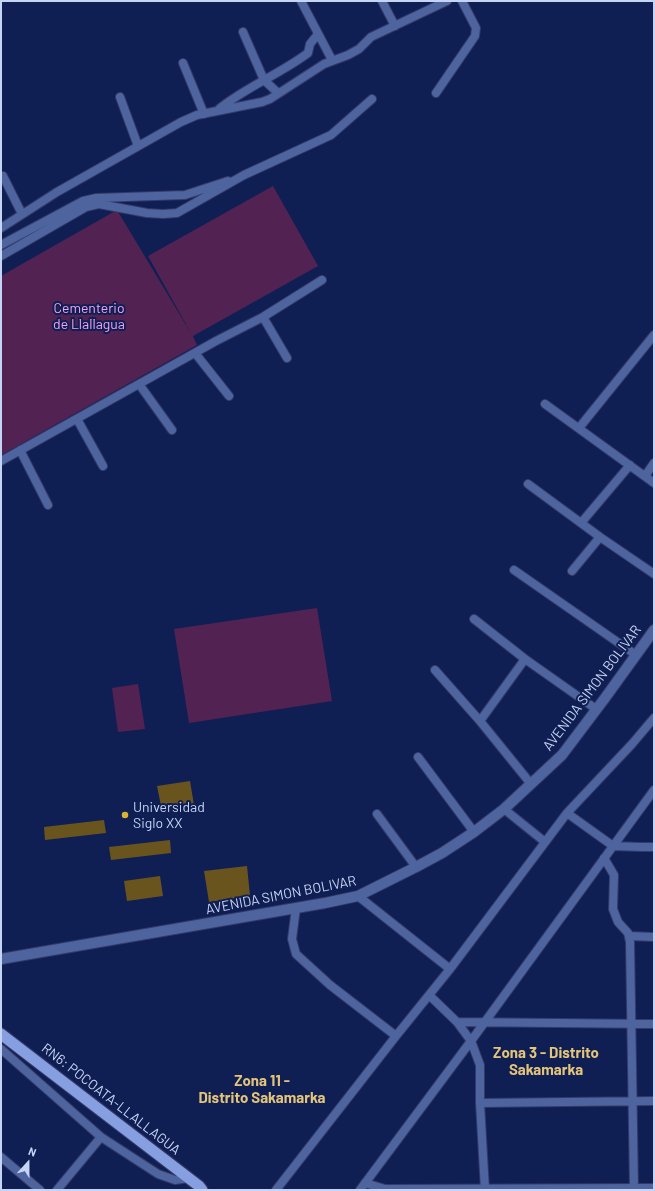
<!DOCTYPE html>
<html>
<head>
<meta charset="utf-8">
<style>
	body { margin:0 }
	#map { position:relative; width:655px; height:1191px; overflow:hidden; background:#101f53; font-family:Barlow,sans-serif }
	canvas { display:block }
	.frame { position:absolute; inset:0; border:2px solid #c5d3f4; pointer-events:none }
	.north { position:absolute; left:8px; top:1143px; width:40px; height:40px; -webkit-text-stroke:3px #101f53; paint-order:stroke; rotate:21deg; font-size:11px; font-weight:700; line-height:16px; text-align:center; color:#c5d3f4 }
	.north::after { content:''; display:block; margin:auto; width:14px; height:18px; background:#c5d3f4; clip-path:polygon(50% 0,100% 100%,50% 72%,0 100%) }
</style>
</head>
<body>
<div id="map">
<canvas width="655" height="1191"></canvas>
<div class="frame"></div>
<div class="north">N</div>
</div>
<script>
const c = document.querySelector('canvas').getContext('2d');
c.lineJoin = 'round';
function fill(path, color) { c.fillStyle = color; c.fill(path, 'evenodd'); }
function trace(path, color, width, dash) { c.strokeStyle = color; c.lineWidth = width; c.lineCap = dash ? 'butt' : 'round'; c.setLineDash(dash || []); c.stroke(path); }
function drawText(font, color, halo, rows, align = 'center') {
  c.font = font + ' Barlow,sans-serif'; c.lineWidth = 4; c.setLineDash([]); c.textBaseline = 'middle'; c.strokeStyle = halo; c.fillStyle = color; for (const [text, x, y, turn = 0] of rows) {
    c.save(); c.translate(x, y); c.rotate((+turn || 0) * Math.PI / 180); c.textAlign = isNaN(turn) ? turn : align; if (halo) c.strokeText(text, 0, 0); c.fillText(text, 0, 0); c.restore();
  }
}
const green = new Path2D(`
	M273,186l45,80 -125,70 4,9 -196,110v-179l116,-66 75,125 -44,-79z
	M317,608l15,93 -143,22 -15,-94z
	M138,684l7,45 -27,3 -6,-44z`);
const building = new Path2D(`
	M190,781l4,24 -32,6 -5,-25z
	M104,820l2,13 -61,7 -1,-13z
	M170,840l1,13 -60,7 -2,-13z
	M247,866l3,30 -41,6 -5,-31z
	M160,876l3,20 -36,5 -3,-20z`);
const minor = new Path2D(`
	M301,1l31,59
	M382,1l13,25
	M243,32l21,48 14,13
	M183,63l21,51
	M436,93l39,-57 1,-8 -14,-27
	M120,97l18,49
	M219,109c27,-22 61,-35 89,-56l2,-9 8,-10
	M3,176l19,38
	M1,228l56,-36 124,-70 16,-7 65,-13 8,-3 54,-35 24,-9 11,-6 12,-12 76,-36
	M1,245l82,-44 13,-3 89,-3 43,-14
	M1,256l85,-49 13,-3 48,9 16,1 14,-1 67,-38 87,-40 41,-36
	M263,317l24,41
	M195,353l34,43
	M139,384l33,46
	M545,404l109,79
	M77,419l26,47
	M579,428l75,-93
	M20,450l28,55
	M1,461l215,-120 47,-24 59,-37
	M645,476l9,-13
	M528,484l72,53 54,37
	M581,523l49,-58
	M514,570l122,85
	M572,571l28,-34
	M474,619l51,40 71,50
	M435,670l45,51 51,63
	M480,721l45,-62
	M418,757l56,75
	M504,809l41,33
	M567,813l46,33 28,1h13
	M377,814l39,53
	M604,858l10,17 -1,34 5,13 10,11 2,9 4,248
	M358,896l92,73
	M296,908l-4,31 4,15 34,31 66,51
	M629,936l25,1
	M429,995l28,27 14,19 9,24v38l5,87
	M457,1022l197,2
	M1,1049l100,88 57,37 17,6 14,-2
	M480,1103l174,-2
	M1,1157l39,33
	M365,1183l20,6 269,-1
	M57,1190l44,-53
	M276,1190l120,-154 54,-67 117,-156 65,-69 22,-26
	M360,1190l111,-149 183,-251`);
const secondary = new Path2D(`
	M1,959l324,-56 33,-7 58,-29 26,-14 32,-21 30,-23 58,-54 43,-57 49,-68`);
const trunk = new Path2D(`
	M1,1034l198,152 3,4`);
const markers = [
	[125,815,4,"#deb133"]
];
const parkNames = [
	["Cementerio",89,308],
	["de Llallagua",89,324]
];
const streetNames = [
	["AVENIDA SIMON BOLIVAR",592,688,-53],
	["AVENIDA SIMON BOLIVAR",281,895,-11],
	["RN6: POCOATA-LLALLAGUA",111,1099,38]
];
const poiNames = [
	["Universidad",133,807],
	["Siglo XX",133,823]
];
const neighbourhoodNames = [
	["Zona 3 - Distrito",546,1053],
	["Sakamarka",546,1070],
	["Zona 11 -",262,1081],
	["Distrito Sakamarka",262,1098]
];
fill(green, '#522352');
fill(building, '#6a541d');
trace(minor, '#353967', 10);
trace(secondary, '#353967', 12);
trace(trunk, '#353967', 13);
trace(minor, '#4e649e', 8);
trace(secondary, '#4e649e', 10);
trace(trunk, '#869fe0', 11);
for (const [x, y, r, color] of markers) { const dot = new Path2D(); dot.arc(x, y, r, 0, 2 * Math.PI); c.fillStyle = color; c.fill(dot); trace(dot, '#101f53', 1.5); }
drawText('14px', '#f4a2f2', '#101f53', parkNames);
drawText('14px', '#c5d3f4', '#101f53', streetNames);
drawText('14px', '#c5d3f4', '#101f53', poiNames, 'left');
drawText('bold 15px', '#e3c47a', '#101f53', neighbourhoodNames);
</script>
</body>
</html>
